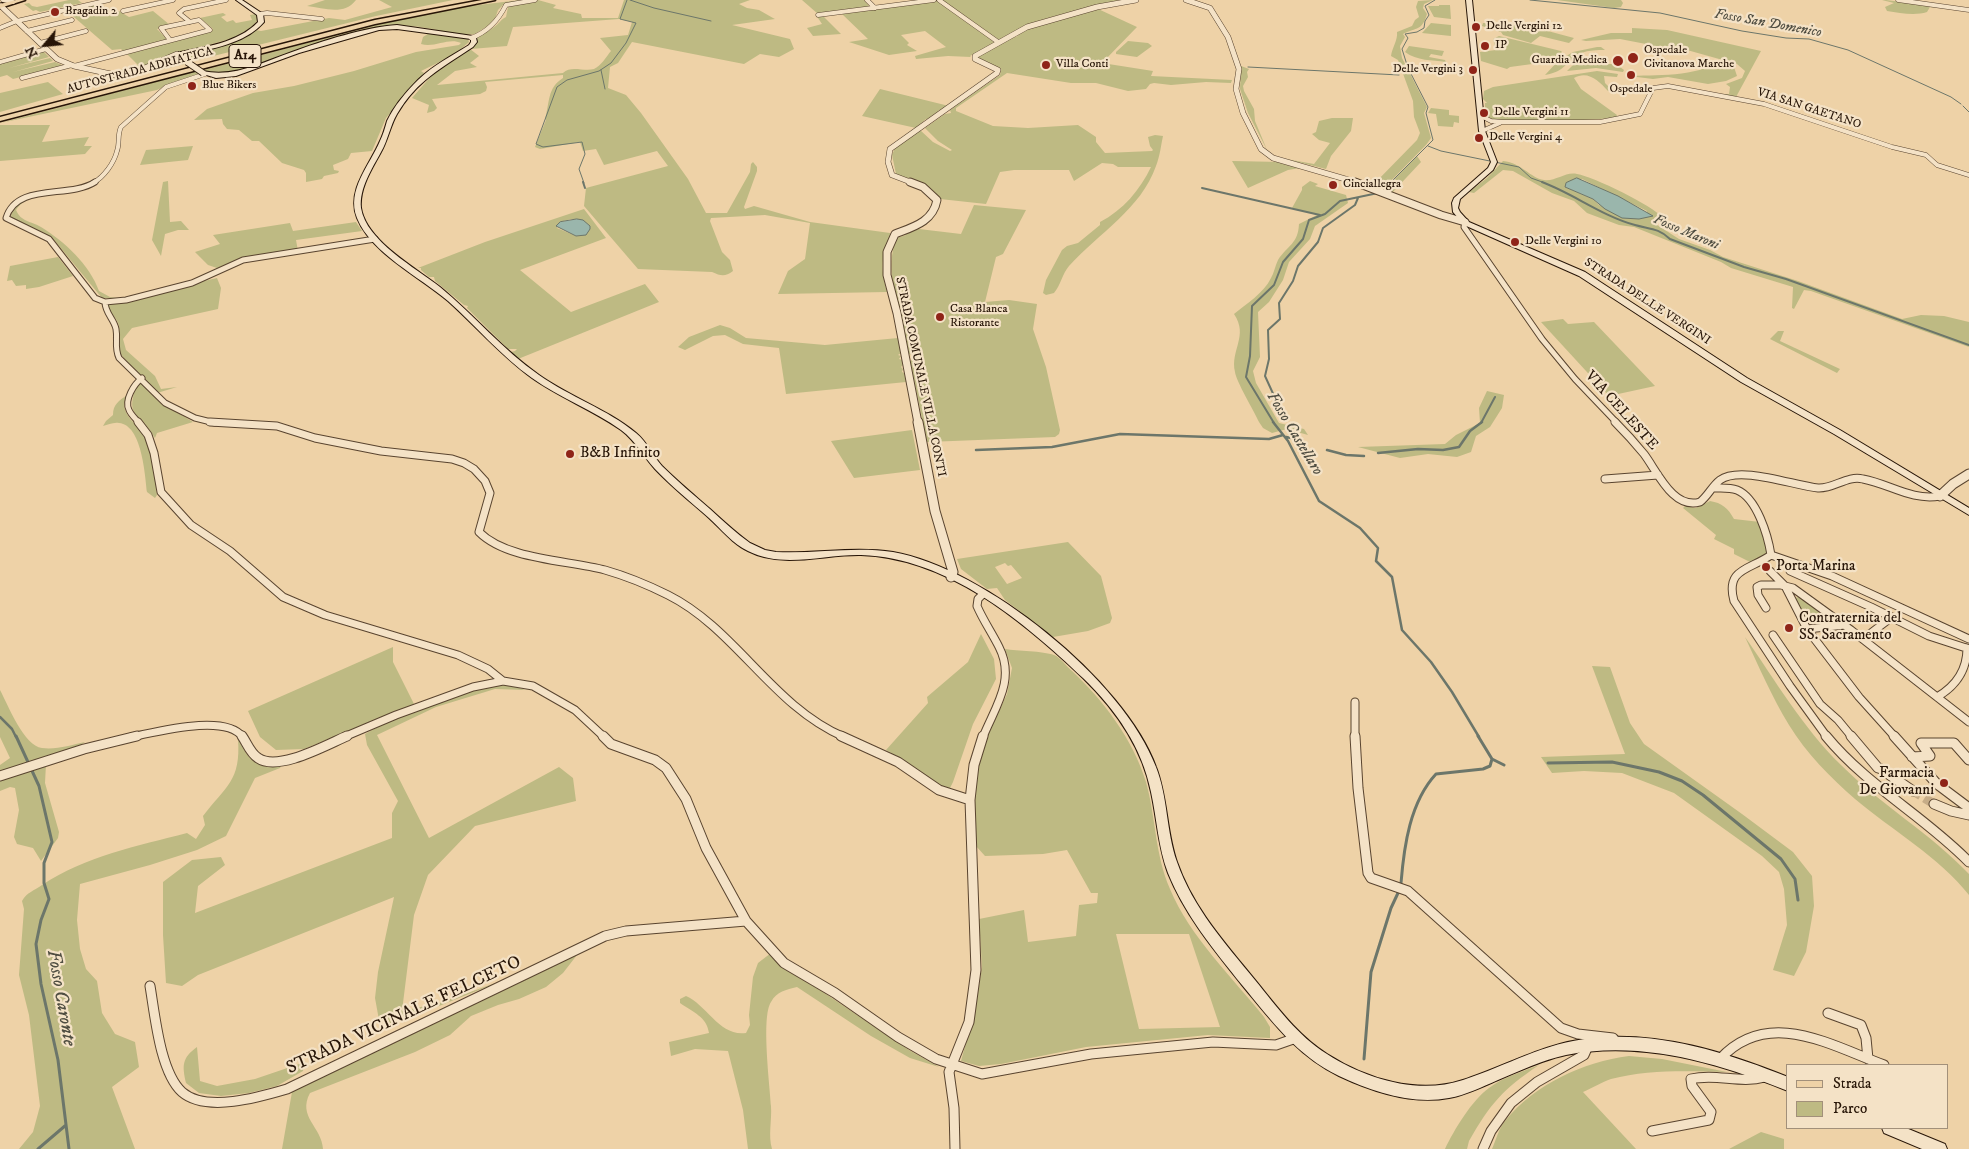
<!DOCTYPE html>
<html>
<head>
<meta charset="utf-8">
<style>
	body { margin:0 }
	#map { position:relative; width:1969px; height:1149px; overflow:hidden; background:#eed2a7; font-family:"IM FELL DW Pica",serif }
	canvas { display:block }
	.legend { position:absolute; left:1786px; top:1064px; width:162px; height:65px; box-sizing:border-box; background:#f4e2c6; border:1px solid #a2907a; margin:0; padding:6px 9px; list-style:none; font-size:15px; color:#271507 }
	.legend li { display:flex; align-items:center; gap:10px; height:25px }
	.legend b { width:25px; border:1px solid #a2907a }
	.north { position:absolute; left:20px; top:20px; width:50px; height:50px; -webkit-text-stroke:4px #f4e2c6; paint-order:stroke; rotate:242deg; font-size:14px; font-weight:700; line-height:20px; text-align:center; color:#271507 }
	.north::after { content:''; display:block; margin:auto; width:18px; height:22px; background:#271507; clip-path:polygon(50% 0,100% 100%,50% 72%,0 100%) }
</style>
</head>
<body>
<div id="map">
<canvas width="1969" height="1149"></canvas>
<ul class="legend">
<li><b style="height:6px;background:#eed2a7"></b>Strada</li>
<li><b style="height:14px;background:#beba83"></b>Parco</li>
</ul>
<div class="north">N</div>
</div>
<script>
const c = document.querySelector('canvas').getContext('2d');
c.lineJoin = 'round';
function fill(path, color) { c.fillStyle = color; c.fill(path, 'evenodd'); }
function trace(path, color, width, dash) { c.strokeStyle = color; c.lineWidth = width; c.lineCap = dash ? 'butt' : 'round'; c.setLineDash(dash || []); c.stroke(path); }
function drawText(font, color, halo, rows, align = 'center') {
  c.font = font + ' "IM FELL DW Pica",serif'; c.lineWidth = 4.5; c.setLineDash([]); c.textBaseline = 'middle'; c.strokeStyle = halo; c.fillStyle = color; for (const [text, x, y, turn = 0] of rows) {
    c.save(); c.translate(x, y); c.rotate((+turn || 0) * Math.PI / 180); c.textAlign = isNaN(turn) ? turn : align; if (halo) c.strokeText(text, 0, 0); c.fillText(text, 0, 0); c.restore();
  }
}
const green = new Path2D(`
	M69,0h9l4,3 -42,9 -4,-2 -3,1 -9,-7 5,-1 3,3 5,1z
	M325,0h31c-12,16 -32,8 -49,6z
	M379,0h74l-77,16 -183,45 -6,-3 3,-4 66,-24 5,1 68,-13 16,2 47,-13z
	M520,0h11l-28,5 -5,5 -4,12 -19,12c-21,2 -44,-7 -65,-8 -35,-3 -68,11 -100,22 -23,7 -86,36 -106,22l207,-54 51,-9z
	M538,0l18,5 -3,3 28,6 1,4h36l6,-18h126l-11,4 8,4 12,2 14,8 2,1 -43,6 58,14 4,10 -15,8 -19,-3 -16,10 -112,-22 -14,21 -8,4 -2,21 18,7 15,18 47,66 18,34h21l23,-41 1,-8 2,-2 4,5v4l-13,36 1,2 9,-3 56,16 80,11 2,2c-12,20 -11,35 -5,57l-109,2 10,-23 17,-12 5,-36 -45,-8 -54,3 -1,3 12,31 8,8 3,11c-8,6 -12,5 -21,1l-74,-3 -54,-63 2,-18 82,-22 -11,-15 -53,14 -8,-16 -13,2 -3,-9 -40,7 -5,-2 11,-27 -1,-1c5,-17 2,-31 18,-41v-3l-78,7 2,5 -1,4 -6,3 -48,5 5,9 -3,3 -7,2 2,-8 -17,-7 20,-23 38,-26 9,7 -9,7 7,4 -22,4 -18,14 126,-12c8,-8 21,-1 31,-4 7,-3 12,-12 17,-18l-11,-13 28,-3 4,-13 -13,-3 -106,8 -6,19 -36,3 6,-6 -2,-5c7,-4 13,-6 19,-11 5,-3 7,-8 12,-10l2,-10 8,-4z
	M802,0h62l7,8 -53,6z
	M937,0l59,42 -26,14 1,1 -23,-1 -32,3 -1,-3 31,-9 -21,-16 -24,4 8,8 -2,2 10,6 -28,4 -40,-13 19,-3 -26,-25z
	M941,0h188c-44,10 -93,15 -131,41z
	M1433,0l-9,4 -1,4 4,6c-5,17 -10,13 -24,20l2,3 -5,9 2,12 25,49 -3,6 7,25 -5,7 -44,45 -10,-4 45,-46 3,-7 -6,-16 -1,-16 -15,-41 -7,-4c1,-8 7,-16 6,-24l15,-6 3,-6 4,-3 -3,-10 2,-6z
	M1557,0h64l2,3 -2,4 -7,1z
	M1882,0h4l80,10 -36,-3 -3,5c-12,4 -27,1 -40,-1l-2,-4 9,-4z
	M98,4l11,9 10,-2 10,6 24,-6 17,14 -13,4 11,11 -44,12 -3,-3 -9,1 -45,-39z
	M1439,5h11l1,14 -17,-2 -6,-11h11z
	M1096,8l41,19 -35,36 51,8 -2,5 81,4 -1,3 -25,-1 -35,3 -17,-2 -4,1 -4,5 -18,2 -32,-8h-25l-64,-10 -51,35v3l37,15 35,2 50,-3 18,12v5l9,11 47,-2 1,-1 -3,-4 -2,-9 7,-2 8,1c-2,9 -3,20 -7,30 -15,43 -57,67 -87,100 -7,8 -8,19 -15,27l-8,2 -3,-2 3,-13 16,-30 5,-4 11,-3 22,-18v-3c23,-12 40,-32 51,-55h-33l-5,-3 -11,-1 -28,18 -5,-11h-55l-14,2 -14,32 -46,-5c-10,-16 -29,-16 -44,-25l-4,-19 3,-7 25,-18 13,12 17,9 2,-1 -14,-9 -13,-13 20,-14 6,-1 -1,-3 50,-35 1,-6 -21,-10 -2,-3 25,-15 15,-5 -2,-3 15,-6z
	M223,13l3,2 -5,2 6,5 6,-2 3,3 16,-3 -2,-5 6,-1 2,6 -7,8 -18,10 -46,13 -50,20 -13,3 -15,-1 29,-8 -12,-12 86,-22 1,-2 -13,-11z
	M816,15l7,1 18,18 -28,2 -6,-8 15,-4z
	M1431,23l20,2v11l-29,-3z
	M1483,23l46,3 45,12 -5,5 -29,-7 -9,7 -28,-8 -2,-3 -19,-6z
	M1632,28l35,2 94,21 -25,46 -16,-3h9l1,-7 -4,-3 16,-6 3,-7 -8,-7 -50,-14 -27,1 -14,-7 -26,-5 -34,2 -5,-1 30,-7h21z
	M431,32l37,7 1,3 -15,13 -33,16 3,2 -4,6 -34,39 -14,33 -21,2 -3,6 -15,6 1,5 5,1 -1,2 -14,3 -2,3 -16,3v-9l-2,-3 -22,-7 -23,-22h-7l-13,-11 -12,-1 -4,-5 -1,-5 -28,1 13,-11 46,-16 41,-7 60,-15 62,-19 43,-7 2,-2c-12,-6 -26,5 -40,1l2,-7z
	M1499,36l62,15 1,1 -15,10 -37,5 -3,2 -26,-8 -1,-9 16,-2 -3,-11z
	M1128,41l20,2 4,3 -15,11 -21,-3v-2z
	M1409,46l35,5 -2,5 -11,-2 -2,3 16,3 1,2c-14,-2 -29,-1 -41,-10z
	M1597,47h4l4,3c-8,0 -16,0 -24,3 -17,9 -14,18 -36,22l13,-14 15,-9z
	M43,51l6,6 -40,11 41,-10 3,3 -40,11 42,-10 9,4 -51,13 -6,-4 -7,2v-14z
	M170,58l11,2 4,4 -70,17 -15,-3 3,-3 17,2z
	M1593,59l6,5h17l8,6 -1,2 -27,-4 -29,3 7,-7z
	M1717,61l10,2 7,4 3,9 -11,5 -18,3 -40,-7 -15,2 -24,-3c22,-1 72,1 88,-15z
	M1241,66l8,3 -2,3 1,5 -5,9 1,5 10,18 1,12 12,29 -19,-37 -8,-24z
	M197,71l3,2 -28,10 -15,7 -157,33z
	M1597,71l21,3 -1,3 -13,-1 1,7 7,7 -4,1c-9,-10 -20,-21 -34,-13l7,11 36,26 -1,3 -33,2h-90l-8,-5v-12h2l-4,-4 1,-8 9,-4z
	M48,82l15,12 -63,18v-19z
	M880,89l69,17 -6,4h-5l3,2 -10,7h-5l-10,9 -54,-12z
	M1431,108l18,2v5l10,1v7l-5,-1 -1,5 -15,-1 -2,-12 -8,-1z
	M1332,118h21l-2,13 -20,25 -5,13 -40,-10 28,5 16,-21 -11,-3 -7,-6 4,-2 3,-11z
	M0,125h50l-8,17 47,-5 -5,9h8l-7,8 -85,7z
	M193,146l-5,14 -48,5 6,-15z
	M1417,156l4,6 -29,31 -8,-3z
	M1232,161l49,1 19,6 -12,2 -40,18z
	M1503,161c19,2 27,17 41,19 11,2 22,-9 33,-6 17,3 75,31 86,44l-9,5 25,16 31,11 13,7 75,24 104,38 19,-4 23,1 25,6v25l-158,-56 -7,-1 -10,19 -2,-1 1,-21 -62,-19 -10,-6 -87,-35 -15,-2 -32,-12 -13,-12 -22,-8 -39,-22 -10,-1 -29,23 -5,-1 18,-14zM1582,179l65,32 -4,7 -4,1 -40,-14 -6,-6 -28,-12z
	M168,181l2,41 11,-1 8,9h-11l-13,4 -4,22 -9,-16 11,-58z
	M1310,181l8,3 -3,2 31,9 2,8 -33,23 -5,13 -21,23 -6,18 -14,22 -11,10 2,45 -7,14 3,12 23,40 25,6 4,6 -21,-6 -15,4 -9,-5 -4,-6c-5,-11 -23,-41 -24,-50 -5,-22 14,-36 -1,-58 12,-10 30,-21 37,-36 3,-5 4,-12 7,-18 10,-15 20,-16 21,-36l18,-9 -25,-7 10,-18v-3z
	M56,194h6c-16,1 -36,1 -46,16 5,12 15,11 25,17 23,14 49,38 58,64l11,6 7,1h-15l-48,-58 -10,-7 -33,-15 1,-9 13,-11z
	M974,205l52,5 -23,44 -7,3 -11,45 24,-2 28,4 -4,25 13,38 14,63 -1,4 -4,3 -128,5 -17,-81 5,-2 -1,-4 -5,-1c-7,-33 -28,-88 -11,-118l2,1 6,-2 -3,-2 16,-4 42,5z
	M584,209l22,29 -86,32 51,42 74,-28 14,18 -141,57 -7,-7 4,-1 2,-2h-9l-41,-41 1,-2 -4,-1 -29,-24 -1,-4h-5l-8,-7v-2h-3l67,-26zM571,219l12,1 -1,16h-6l-19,-8 3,-6z
	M356,222l6,9 -66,9 2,11 -57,8 -24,9 -9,-3 -13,-13 25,-8 -7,-9 77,-12 3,8z
	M58,257l15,19 -34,11 -13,2v-4l-10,1 -4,-6 -5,1 3,-15z
	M217,278l4,10 -3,21 -86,19 -9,11 3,11 29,26 6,13 16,-2 -20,6c-8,-11 -35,-34 -39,-43 -3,-10 4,-18 0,-27 -3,-7 -10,-12 -11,-20z
	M1563,319l5,5 26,-2 61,64 -46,10 -68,-74z
	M720,325l10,3 16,10 79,7 73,-7 3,15 -3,2 3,1 -2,3 3,1 1,5 -2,2 2,2 -1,3 2,1 2,9 -120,12 -7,-46 -36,-4 -18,-9 -12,1 -28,14 -7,-3 11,-10z
	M1778,331h6l-4,10 60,28 -3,4 -67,-34z
	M142,382c14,19 31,28 51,40l-36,11 -2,5c-15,-27 -31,-18 -18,-54z
	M1487,391l17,4 -2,13 -12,19 -14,9 -5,16 -14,5 -29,-3 -28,4 -42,-11 87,-3 11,-9 24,-12 -1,-15z
	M127,395c-9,19 8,26 17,39 11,16 11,42 13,61l-2,3 -8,-6c-2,-17 -5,-67 -28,-69 -6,-1 -11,2 -16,3l3,-5 7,-6c0,-11 6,-14 14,-20z
	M912,430l8,40 -66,8 -23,-37z
	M1710,501c12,2 18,7 24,18l26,3 11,33 -17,9 -20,-10v-5l-20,-10 2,-4 -33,-27 2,-2 11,2z
	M1068,542l33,34 11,42 -2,5 -22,8 -35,6 -48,-37 -8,-12 -10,1 -26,-20 -4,-10zM1005,563l3,3 3,-1 11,13 -15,6 -12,-17z
	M1799,597l32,24 -23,2 -14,-25z
	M981,634l13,25 2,20 -23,45 -20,58 -3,6h-7l-57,-38 42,-47 -1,-6 41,-35z
	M1745,637c30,43 58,91 96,128 40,40 89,68 128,109v21c-29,-37 -77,-65 -114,-96 -24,-21 -49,-46 -66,-74 -17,-28 -30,-58 -44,-88z
	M393,647v15l21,42 -110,45 -28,1 -16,-13 -12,-26z
	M1005,649c12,2 38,2 49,6 6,2 12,11 17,15 32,30 62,69 75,112 10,36 9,73 24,107 20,48 62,88 94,128l6,10v11l-62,-3 -122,12 -85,17 -22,2 -18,-5 15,-55 6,-39 -3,-48 45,-9 4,32 48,-6 3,-31 18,-2 1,-10h-7l-24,-43 -24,4 -58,2 -9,-10 -2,-69 14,-43 19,-40 5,-26zM1116,934h73l31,93 -81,2z
	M1592,666l18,1 20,56 14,21 98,70 51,38 19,24 2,30 -8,46 -12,24 -21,-6 14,-45 -3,-36 -5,-17 -17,-16 -88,-63 -52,-20 -38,-2 -32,2 -11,-16 84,-3z
	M508,684l17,6 -30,-1 -59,18 -59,28 52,103 130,-71 14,11 3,23 -101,25 -47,49 -14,40 -12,96 37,-8 65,-23 -110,44 -15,-4 -4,-22 3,-26 16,-75 -196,78 -16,11 -16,-3 -3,-48v-53l29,-22 29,-3 4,8 -27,21 -3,27 197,-75v-25l6,-12 -31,-56 -2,-11c40,-23 96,-44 143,-50z
	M0,690c8,15 24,56 42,58 14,2 29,-3 43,-6l-6,4 -79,25v-6l10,-7 -10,-21z
	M238,739c12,23 17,28 44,25l-2,4 -25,10 -29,58 -29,14 -47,15 -70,19 -3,36 3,29 6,20 11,12 5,32 13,21 20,8 4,25 -27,20 23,62h-116l14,-17 7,-26 -11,-91 -10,-40 5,-66 -2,-8c5,-9 12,-10 20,-16 44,-29 95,-39 145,-52l9,6 9,-14 -2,-9c23,-30 38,-35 35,-77z
	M46,764l-1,19 14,49 -1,6 -17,23 -8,-13 -16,-4 -3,-7 5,-27 -4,-22 -5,-1 -10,4v-11z
	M771,953l15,17 34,20 89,60 30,17 -29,-9 -39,-22 -74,-49c-11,3 -20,4 -26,15 -10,15 -1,84 0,104 1,15 -3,29 1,43h-24l-5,-39 -15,-59 -33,-2 -24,7 -2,-14 40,-9c-2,-16 -16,-21 -29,-30v-4l6,-3c21,9 34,41 60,37l4,-8 -1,-10 4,-38 5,-14z
	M577,955l-14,18 -17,14 -27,12 -21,6 -27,11 -21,19 -35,17 -105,41c-13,24 12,34 13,56h-41l10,-57z
	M197,1047l3,34 17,5 38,-7 50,-17 -2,9 -26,15 -28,7 -28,3 -22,-3 -13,-10c-4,-18 -4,-25 11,-36z
	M1629,1056l33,3 65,13c-37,-1 -79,-3 -116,7 -9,3 -19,9 -28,13l53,57h-144c4,-9 7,-21 13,-28 30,-37 78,-59 124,-65z
	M1539,1065c-37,25 -48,38 -70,76l-2,8h-22c9,-19 27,-49 44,-61 14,-11 33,-16 50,-23z
	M1761,1132l23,7v10h-55z`);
const water = new Path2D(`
	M1577,178l41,18 35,20 -14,3 -17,-1 -17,-9 -12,-10 -28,-12 1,-4z
	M577,219l6,1 7,6v3l-4,6 -10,1 -20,-10 4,-4z`);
const streamFar3 = new Path2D(`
	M630,0l24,8 57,13
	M1530,0l130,13 82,18 44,7 23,1 39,11 103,47 10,7
	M1248,67l151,8
	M601,70l4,19
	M1963,106l6,6
	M1428,146l13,5 78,16 12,11 14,5
	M584,183l-5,-14 6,-15 -3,-12 -39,5 -7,-3 21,-57 10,-7 32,-9 12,-8 15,-20 10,-20 -16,-4 7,-19
	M1390,183l43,-43 -7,-27 2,-6 -20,-39 -6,-19 6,-11 -3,-4 12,-2 7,-4 1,-7 4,-6 -4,-9 10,-6`);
const streamFar2 = new Path2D(`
	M583,182l2,6
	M1542,182c32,12 60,34 93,43 14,4 24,3 35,14l74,28 42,12 183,66
	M1202,188l118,27
	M1383,190l8,-8
	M1281,411l-16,-35 4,-17 -1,-29 12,-11 -1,-16 14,-22 5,-15 20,-24 5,-14 32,-23 3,-7
	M1274,423l-28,-46 4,-21 2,-50 22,-21 9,-23 20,-23 6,-19 16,-6 15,-13 38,-8
	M1481,423l14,-26`);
const streamFar1 = new Path2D(`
	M1273,422l15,19 31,60 41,27 18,20 -2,13 16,16 10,53 29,32 21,30 27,45
	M1286,437l16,3
	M976,450l76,-3 68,-13 149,5 14,-4
	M1327,450l19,5 18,1
	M1378,453l40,-4 25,1 16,-3 11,-16 12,-9
	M0,717l12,12 4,8`);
const stream = new Path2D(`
	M16,736l23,50 13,56 -8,21v20l5,16 -8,21 -5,24 5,40 17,76 11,89
	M1492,759l12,6
	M1548,763l64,-1 47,10 23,9 21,14 78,64 14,20 3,21
	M1401,883c3,-37 9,-81 35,-109l47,-5 7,-3 2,-7 -14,-23
	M1364,1059l7,-87 20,-64 7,-15
	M38,1149l28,-24`);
const minorTunnelFar1 = new Path2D(`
	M1763,566l7,5`);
const minorTunnel = new Path2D(`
	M1913,791l21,13`);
const minorFar3 = new Path2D(`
	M3,0l10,2
	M867,0l8,8
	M939,0l59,42
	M1898,0l71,10
	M123,11l50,-11
	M260,14l7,-1 55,6
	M818,15l116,-15
	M190,22l-11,-9 5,-4 42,-9
	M0,28l17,-7 92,-21
	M27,31l45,-11
	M471,38c17,-6 27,-17 35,-33l29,-5
	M40,43l46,-12
	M0,62l46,-13
	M74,66l136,-36 -11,-10 -38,8 9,12
	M22,78l50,-13
	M1481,116l10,5 12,1h97l40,-8 13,-26 15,-2 96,18 128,43 34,8 11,10 32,10
	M1482,131l18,-8
	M93,183c11,-6 21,-20 24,-32 3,-8 0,-16 4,-24l45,-40 39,-13`);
const minorFar2 = new Path2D(`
	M95,182c-26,17 -78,0 -89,36l43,21 46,59 10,4 21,-2 66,-17 51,-23 132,-21
	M1465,222l-1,5 78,112 33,40 42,44
	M105,302c0,11 9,17 11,27 2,11 -2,18 3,29l46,45 30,15 20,5
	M139,423c-3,-4 -8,-8 -10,-13 -5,-10 5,-26 13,-32`);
const minorFar1 = new Path2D(`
	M138,422l10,13 6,18 7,39 30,33 39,26 53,46 42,18 133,40 30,14 15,12
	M210,422l67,4 38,12 66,13 71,8 12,4 10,6 11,12 5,12 -11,39c28,28 88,28 126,38 21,6 43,15 63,25 68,34 104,111 176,142
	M1615,422c10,10 20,21 29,32 13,17 29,56 56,48 8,-6 12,-16 20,-22 20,-15 75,6 98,8 16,1 29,-13 45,-9 27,5 48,22 77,17
	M1605,479l53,-4
	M1713,488c8,0 16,-1 24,2 20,8 31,46 34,65
	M1771,555c-21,15 -46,13 -37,46l56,85 37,51
	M1771,555l61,21 137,63
	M1770,571l15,15 22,43 52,68 36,40
	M1790,571l81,36 58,29 40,13
	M1766,608l-8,-13 -1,-8 4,-2h20l12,3 58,42 118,92
	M1807,629l38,-4
	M1773,635l47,69 18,16 14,17
	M1863,639l29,-22
	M1937,697c19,-11 30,-27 30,-49
	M1355,702v35
	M131,737c26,-5 94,-24 112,0
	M344,737l52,-22 77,-28 30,-6 30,5 42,24 29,27
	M983,737c12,-30 33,-57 16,-90 -7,-14 -16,-27 -22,-41l1,-7 5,-5`);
const minor = new Path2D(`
	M242,736c5,7 8,17 16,22 20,14 68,-13 89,-22
	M603,736l8,8 44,16 11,8 20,31 20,49 40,73 38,42 51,30 63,44 38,22 46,15 109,-20 122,-12 63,3 20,-7
	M841,736l57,26 41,28 31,10
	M1355,736l3,52 10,85 3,5 37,13 153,137 17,6 35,4 4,5
	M1826,736c41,50 98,80 143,126
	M1851,736l27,32
	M1894,736l43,48 32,24
	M1921,743h33l15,17
	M1912,757l18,-1 -9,-13
	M1881,769l32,22
	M0,776l84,-27 53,-13
	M1934,804l17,7 18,4
	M150,986c5,29 10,86 32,106 24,21 78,5 105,-3l318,-153 21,-5 120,-10
	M1828,1013l33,12 5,13 2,21
	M1720,1059c48,-52 110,-14 164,6
	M1652,1131l57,-11 2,-8 -19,-26 -1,-7c25,-6 49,5 74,-2
	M955,1149l-1,-41 -5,-36 20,-50 7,-52 -6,-170 4,-35 9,-29
	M1483,1149l8,-18 20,-28 26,-21 47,-27 4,-9`);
const tertiaryFar2 = new Path2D(`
	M1186,0l24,8 18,29 11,32 -3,20 7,24 18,36 12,9 86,25
	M1,6l56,53 17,7 46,10 11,-2 46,-20
	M913,183l-21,-8 -4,-13 2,-13 107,-76 1,-3 -23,-11v-3l52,-29 70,-20 39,-7`);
const tertiaryFar1 = new Path2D(`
	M910,182l13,5 14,13c-4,22 -24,27 -42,34l-8,18v23l10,38 21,110
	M1355,182l86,33 24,7`);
const tertiary = new Path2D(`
	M918,422l17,89 18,61 -2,5
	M1940,496l13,-12 16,-10`);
const secondary = new Path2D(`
	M236,0h6l21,14 1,8c-19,22 -53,27 -80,33 -5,1 -6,3 -11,3l-1,-1 4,-4c28,-6 62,-10 82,-31l-1,-7z
	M1466,0h6l13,131 12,31 -4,8 -33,29 -2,9 2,4 9,10 116,50 162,106 93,52 129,78v7l-135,-81 -93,-52 -162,-106 -115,-51 -11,-13 -1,-9 2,-5 34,-30 3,-6 -12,-31z
	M397,25l76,11 3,2 1,4 -4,5c-31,21 -56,33 -76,67 -7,12 -9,26 -16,38 -9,17 -22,36 -20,56 5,33 55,60 79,79 34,28 63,63 99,88 31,22 68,34 97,58 11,9 17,23 26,33 15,15 32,29 48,43 13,12 26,24 40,34l15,7 11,2c39,2 78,-6 117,0 91,16 231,128 263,215 12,30 10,64 21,95 16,46 48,81 78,118 22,27 43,56 72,74 39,25 91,41 136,26 46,-15 80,-37 129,-42 67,-7 134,14 196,39v14c-70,-28 -146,-51 -222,-36 -24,5 -46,16 -68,25 -16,7 -32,15 -49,18 -37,7 -76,-6 -110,-22 -42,-20 -68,-56 -97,-91 -28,-35 -57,-70 -74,-112 -10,-26 -11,-54 -17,-81 -9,-45 -35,-82 -68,-114 -60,-57 -135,-120 -222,-123 -36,-1 -78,14 -113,-4 -15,-7 -27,-22 -39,-33 -18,-16 -37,-31 -54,-49 -12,-13 -19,-28 -34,-39 -28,-20 -61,-32 -89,-52 -31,-22 -56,-52 -84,-77 -28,-24 -77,-48 -91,-83 -11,-28 13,-53 23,-77 3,-6 5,-13 7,-20 7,-15 19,-29 31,-41 15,-15 34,-24 51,-35l2,-3v-3l-74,-10 -18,1 -80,23 -63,23 -20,2 -16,-5 3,-2c31,7 60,-9 89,-19 30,-11 74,-25 105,-27z
	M1882,1128h24l39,16 2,5h-25l-38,-16z`);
const primary = new Path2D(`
	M16,0h9l-25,8v-4z`);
const motorway = new Path2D(`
	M482,0h13l-120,24 -375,97v-4l375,-97z`);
const secondaryBridge = new Path2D(`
	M187,62l16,11`);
const markers = [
	[55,12,5,"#8f2418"],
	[1476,27,5,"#8f2418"],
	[1485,46,5,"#8f2418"],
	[1633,58,6,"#8f2418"],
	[1618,61,6,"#8f2418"],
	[1046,65,5,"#8f2418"],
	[1473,70,5,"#8f2418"],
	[1631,75,5,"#8f2418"],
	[192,86,5,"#8f2418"],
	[1484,113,5,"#8f2418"],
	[1479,138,5,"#8f2418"],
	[1333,185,5,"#8f2418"],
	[1515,242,5,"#8f2418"],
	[940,317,5,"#8f2418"],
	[570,454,5,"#8f2418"],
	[1766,567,5,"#8f2418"],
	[1789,628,5,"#8f2418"],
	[1944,783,5,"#8f2418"]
];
const farPoinames = [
	["Bragadin 2",65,12],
	["Delle Vergini 12",1486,27],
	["IP",1495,46],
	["Ospedale",1644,51],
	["Civitanova Marche",1644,65],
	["Guardia Medica",1607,61,"right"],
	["Villa Conti",1056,65],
	["Delle Vergini 3",1463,70,"right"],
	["Blue Bikers",202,86],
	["Ospedale",1631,90,"center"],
	["Delle Vergini 11",1494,113],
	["Delle Vergini 4",1489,138],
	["Cinciallegra",1343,185],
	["Delle Vergini 10",1525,242],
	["Casa Blanca",950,310],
	["Ristorante",950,324]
];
const farStreetnames = [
	["AUTOSTRADA ADRIATICA",140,71,-15],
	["VIA SAN GAETANO",1809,109,18],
	["STRADA DELLE VERGINI",1647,302,33],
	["STRADA COMUNALE VILLA CONTI",920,377,78]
];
const farWaternames = [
	["Fosso San Domenico",1768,24,10],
	["Fosso Maroni",1686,233,23]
];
const shields = [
	[245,56,32]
];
const shieldNames = [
	["A14",245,56]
];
const streetNames = [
	["VIA CELESTE",1621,411,48]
];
const poiNames = [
	["B&B Infinito",580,454],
	["Porta Marina",1776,567],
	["Contraternita del",1799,619],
	["SS. Sacramento",1799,636],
	["Farmacia",1934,774,"right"],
	["De Giovanni",1934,791,"right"]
];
const waterNames = [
	["Fosso Castellaro",1294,434,59]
];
const nearStreetnames = [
	["STRADA VICINALE FELCETO",404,1016,-25]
];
const nearWaternames = [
	["Fosso Caronte",60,998,80]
];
fill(green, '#beba83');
fill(water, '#9ab6ac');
trace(water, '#6c766a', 1);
trace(streamFar3, '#6c766a', 1);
trace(streamFar2, '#6c766a', 2);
trace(streamFar1, '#6c766a', 2.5);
trace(stream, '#6c766a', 3);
trace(minorTunnelFar1, '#c6ac87', 7, [7, 3]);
trace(minorTunnel, '#c6ac87', 9, [9, 4.5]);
trace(minorFar3, '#59442f', 5);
trace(minorFar2, '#59442f', 7);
trace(minorFar1, '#59442f', 9);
trace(minor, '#59442f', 11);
trace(tertiaryFar2, '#59442f', 6);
trace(tertiaryFar1, '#59442f', 9);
trace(tertiary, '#59442f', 11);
trace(secondary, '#271507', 2);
trace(primary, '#271507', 3);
trace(motorway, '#271507', 3);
trace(minorFar3, '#f4e2c6', 4);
trace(minorFar2, '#f4e2c6', 5);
trace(minorFar1, '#f4e2c6', 7);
trace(minor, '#f4e2c6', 9);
trace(tertiaryFar2, '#f4e2c6', 5);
trace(tertiaryFar1, '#f4e2c6', 7);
trace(tertiary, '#f4e2c6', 9);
fill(secondary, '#f4e2c6');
fill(primary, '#eed2a7');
fill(motorway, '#eed2a7');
trace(secondaryBridge, '#271507', 7, []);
trace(secondaryBridge, '#f4e2c6', 5.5);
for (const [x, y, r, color] of markers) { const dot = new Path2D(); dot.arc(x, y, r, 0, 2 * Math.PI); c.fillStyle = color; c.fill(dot); trace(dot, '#f4e2c6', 2); }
drawText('12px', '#271507', '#f4e2c6', farPoinames, 'left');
drawText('12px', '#271507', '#f4e2c6', farStreetnames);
drawText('italic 14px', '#4f4d41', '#f4e2c6', farWaternames);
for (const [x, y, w] of shields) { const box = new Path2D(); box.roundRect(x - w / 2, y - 11.5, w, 23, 4); c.fillStyle = '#f4e2c6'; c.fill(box); trace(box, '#271507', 1); }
drawText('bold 14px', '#271507', null, shieldNames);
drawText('15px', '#271507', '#f4e2c6', streetNames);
drawText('15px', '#271507', '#f4e2c6', poiNames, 'left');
drawText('italic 16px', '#4f4d41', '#f4e2c6', waterNames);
drawText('18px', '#271507', '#f4e2c6', nearStreetnames);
drawText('italic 19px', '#4f4d41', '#f4e2c6', nearWaternames);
</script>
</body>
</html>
